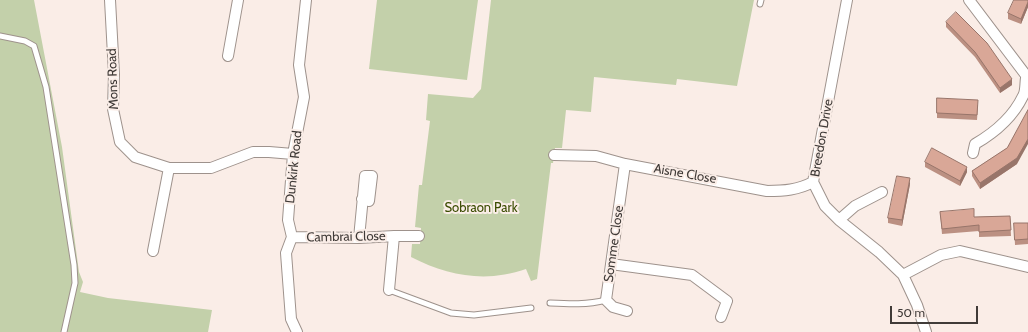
<!DOCTYPE html>
<html>
<head>
<meta charset="utf-8">
<style>
	body { margin:0 }
	#map { position:relative; width:1028px; height:332px; overflow:hidden; background:#faede7; font-family:Cabin,sans-serif }
	canvas { display:block }
	.scale { position:absolute; left:890px; top:306px; width:88px; height:18px; box-sizing:border-box; border:2px solid #403b38; border-top:0; padding-left:5px; font-size:12px; line-height:14px; white-space:nowrap; color:#403b38; -webkit-text-stroke:3px #faede7; paint-order:stroke }
</style>
</head>
<body>
<div id="map">
<canvas width="1028" height="332"></canvas>
<div class="scale">50 m</div>
</div>
<script>
const c = document.querySelector('canvas').getContext('2d');
c.lineJoin = 'round';
function fill(path, color) { c.fillStyle = color; c.fill(path, 'evenodd'); }
function trace(path, color, width, dash) { c.strokeStyle = color; c.lineWidth = width; c.lineCap = dash ? 'butt' : 'round'; c.setLineDash(dash || []); c.stroke(path); }
function drawText(font, color, halo, rows, align = 'center') {
  c.font = font + ' Cabin,sans-serif'; c.lineWidth = 4; c.setLineDash([]); c.textBaseline = 'middle'; c.strokeStyle = halo; c.fillStyle = color; for (const [text, x, y, turn = 0] of rows) {
    c.save(); c.translate(x, y); c.rotate((+turn || 0) * Math.PI / 180); c.textAlign = isNaN(turn) ? turn : align; if (halo) c.strokeText(text, 0, 0); c.fillText(text, 0, 0); c.restore();
  }
}
const green = new Path2D(`
	M0,0h34l28,147 17,125 4,10 -3,10 28,6 104,12 -4,22h-208z
	M377,0h101l-11,80 -98,-11z
	M491,0h263l-17,86 -60,-7 -1,6 -82,-8 -3,35 -25,-2 -4,38h-7l-2,15h-2l-14,116 -6,2 -5,-12c-40,14 -78,7 -115,-12l1,-13h8l1,-16 -6,-1 4,-42h3l8,-64 -4,-1 2,-26 45,4 8,-9z`);
const service = new Path2D(`
	M760,4l1,-4
	M0,36l25,5 9,5 12,41 28,178 1,18 -11,49
	M389,290l62,23 23,2 57,-7
	M550,303c19,1 37,2 56,-3`);
const minor = new Path2D(`
	M110,0l4,74 -1,35 7,33 15,15 34,11h42l42,-16h16l24,2
	M847,0l-34,182 12,24 14,14 40,32 24,23 14,30 9,27
	M969,0l59,78
	M228,56l10,-56
	M973,153l2,-9c19,-11 38,-27 48,-48 3,-5 2,-12 3,-18
	M554,155l42,1 29,8 142,27c17,0 31,-1 46,-9
	M625,164l-19,136 7,7 14,4
	M839,220l16,-14 27,-14
	M394,236h25
	M292,237l67,1 35,-2 -5,54
	M359,238l6,-62h7l-3,25 -7,-2
	M153,251l16,-83
	M611,264l81,11 35,26 -6,16
	M903,275l38,-20 19,-4 68,16
	M297,332l-6,-13 -5,-66 6,-16 -4,-17 5,-66 11,-57 -5,-32 7,-65`);
const wall = new Path2D(`
	M1028,0v7l-7,17 -13,-5v-6z
	M946,22l66,63 -12,8 -25,-36 -29,-30z
	M937,98l41,7 -1,15 -40,-2z
	M1007,148l10,16 -37,25 -8,-13v-5z
	M925,162l42,10 -7,14 -35,-19z
	M910,184l-8,42 -14,-3v-5z
	M940,212l34,5 36,-1 1,20 -32,1v-6l-37,3z
	M1014,223h14v21l-13,1z`);
const shadedWall = new Path2D(`
	M1028,2v5l-7,17v-5z
	M1012,79v6l-12,8v-5z
	M1028,139v5l-11,20 -37,25v-6z
	M967,167v5l-7,14v-5z
	M910,178v6l-8,42v-6z`);
const building = new Path2D(`
	M1014,0h14v2l-7,17 -13,-6z
	M956,12l31,31 25,36 -12,9 -25,-36 -29,-30z
	M937,98l41,2 -1,15 -40,-2z
	M1028,110v29l-11,19 -37,25 -8,-12 35,-23z
	M932,148l35,19 -7,14 -35,-19z
	M897,176l13,2 -8,42 -14,-2z
	M974,209v8l36,-1 1,14 -32,2v-7l-37,4 -2,-17z
	M1014,223h14v16l-13,1z`);
const streetNames = [
	["Mons Road",113,79,-92],
	["Breedon Drive",822,138,-80],
	["Dunkirk Road",294,167,-84],
	["Aisne Close",685,174,10],
	["Cambrai Close",346,237,-1],
	["Somme Close",614,244,-82]
];
const parkNames = [
	["Sobraon Park",481,208]
];
fill(green, '#c3d0aa');
trace(service, '#9e928c', 7);
trace(minor, '#9e928c', 12);
trace(service, '#fff', 5);
trace(minor, '#fff', 10);
fill(wall, '#bb9082');
fill(shadedWall, '#98756a');
fill(building, '#d9a797');
trace(building, '#98756a', 1);
drawText('13px', '#403b38', '#faede7', streetNames);
drawText('13px', '#3a4b01', '#faede7', parkNames);
</script>
</body>
</html>
